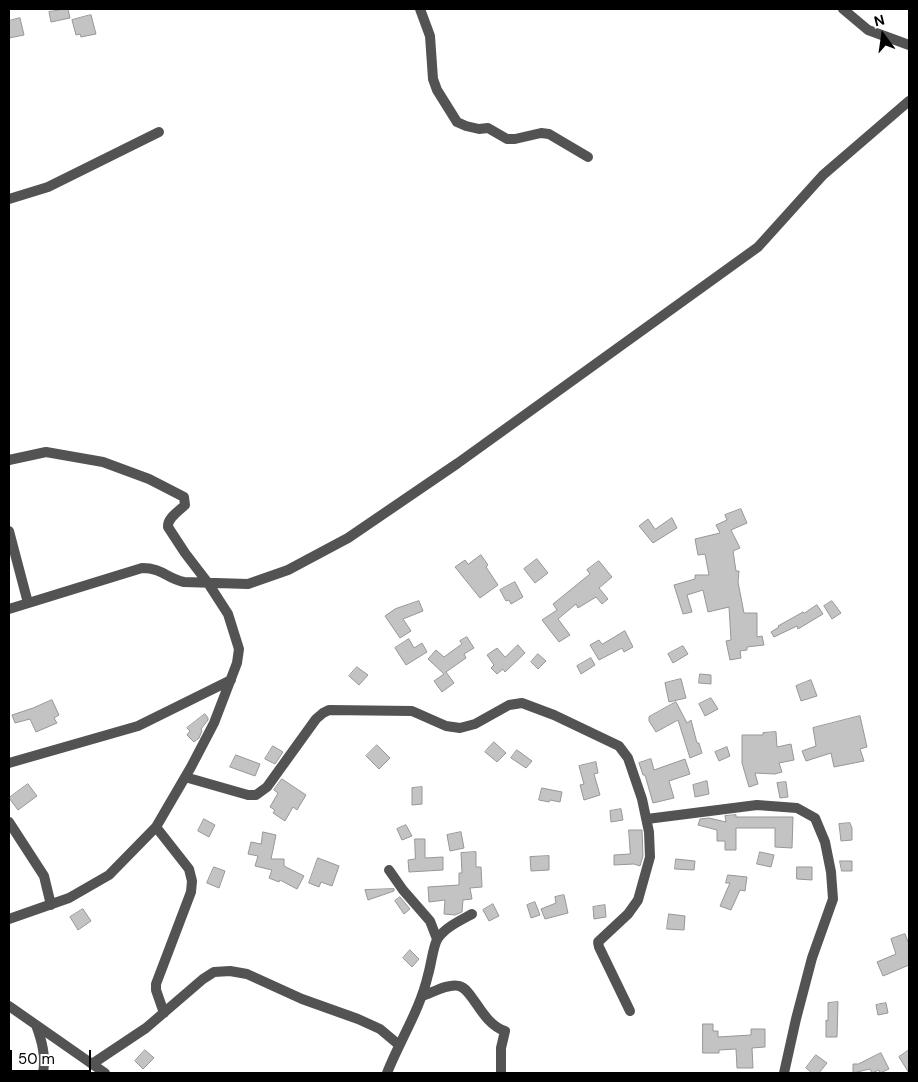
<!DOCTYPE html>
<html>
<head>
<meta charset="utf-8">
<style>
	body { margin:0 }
	#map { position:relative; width:918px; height:1082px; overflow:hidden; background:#fff; font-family:"DM Sans",sans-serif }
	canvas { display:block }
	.frame { position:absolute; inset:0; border:10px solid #000; pointer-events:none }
	.north { position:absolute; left:858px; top:10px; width:50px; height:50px; -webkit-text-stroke:4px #fff; paint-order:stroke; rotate:346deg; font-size:14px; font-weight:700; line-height:20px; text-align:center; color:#000 }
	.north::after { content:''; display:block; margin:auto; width:18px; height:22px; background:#000; clip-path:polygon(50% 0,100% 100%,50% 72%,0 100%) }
	.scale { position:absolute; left:10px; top:1050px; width:81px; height:22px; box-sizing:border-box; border:2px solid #000; border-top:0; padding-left:6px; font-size:15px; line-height:18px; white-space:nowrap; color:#000; -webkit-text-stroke:4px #fff; paint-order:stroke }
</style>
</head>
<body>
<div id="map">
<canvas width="918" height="1082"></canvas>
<div class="frame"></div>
<div class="north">N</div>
<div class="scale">50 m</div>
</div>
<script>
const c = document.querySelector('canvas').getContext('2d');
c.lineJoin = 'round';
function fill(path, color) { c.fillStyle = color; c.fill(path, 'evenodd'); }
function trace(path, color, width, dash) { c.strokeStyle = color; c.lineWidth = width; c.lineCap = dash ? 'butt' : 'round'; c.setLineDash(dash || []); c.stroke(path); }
const building = new Path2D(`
	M68,9l2,9 -19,4 -2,-10z
	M91,15l5,19 -15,3 -1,-3 -4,1 -4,-15z
	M20,18l4,17 -15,3v-17z
	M741,509l6,14 -16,7 9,18 -7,3 3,20h3l-1,11 6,31h13v24l5,-1 2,9 -17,2v3l-7,1 1,7 -11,2 -4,-19 5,-1 -2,-33 -21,5 -5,-22 -16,5 5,17 -9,2 -9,-29 21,-6v-4h14l-4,-21 -7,1 -3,-16 25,-6 -4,-8 11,-5 -2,-5z
	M672,518l5,10 -24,15 -14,-17 9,-7 7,10z
	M481,555l7,10 -2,2 12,18 -18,13 -25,-31 10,-7 3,4z
	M537,559l11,14 -13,10 -11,-14z
	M599,561l13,16 -13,11 9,11 -6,5 -6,-7 -18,11 -2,-4 -18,15 12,16 -11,7 -17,-22 15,-10 -4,-6 37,-30 -3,-4z
	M515,582l8,15 -12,7 -2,-4 -3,1 -6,-11z
	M419,601l4,10 -20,8 8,12 -11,7 -15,-22 10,-7z
	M832,601l9,12 -9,6 -8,-13z
	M817,605l6,9 -25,15 -1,-3 -23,11 -3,-5 8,-5 -1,-1 25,-14 1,1z
	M625,631l8,16 -9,5 -2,-4 -23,12 -9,-15 9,-5 3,4z
	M467,637l7,11 -10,6 2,4 -20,14 8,11 -12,9 -8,-11 10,-7 -16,-15 8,-9 8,7 18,-13 -2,-3z
	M409,639l5,9 8,-5 5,9 -21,13 -11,-17z
	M518,645l7,8 -20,19 -2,-3 -6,5 -6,-6 3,-3 -7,-10 10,-7 8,9z
	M683,646l5,8 -15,9 -5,-9z
	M538,654l8,7 -8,8 -7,-7z
	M591,658l4,7 -14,9 -4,-8z
	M357,667l11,8 -9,10 -10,-9z
	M700,674l11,1v9l-12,-1z
	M681,679l5,19 -17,4 -4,-19z
	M811,680l6,16 -16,5 -5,-15z
	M711,698l7,11 -13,7 -6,-12z
	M52,700l7,15 -5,3 3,5 -21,9 -6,-13 -15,4 -3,-8 21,-7z
	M676,702l11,21 4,-3 6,23h2l3,10 -12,5 -12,-38 -22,12 -7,-11v-4z
	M205,714l3,4v2l-7,9 1,2 -3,7 -5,4 -7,-7 3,-4 -3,-3z
	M860,716l7,31 -7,2 4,12 -30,6 -3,-14 -25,8 -4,-10 14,-5 -3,-18z
	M776,732l1,15 14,-3 3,16 -15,3 3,9 -7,2 -20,-1 3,11 -9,3 -7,-24v-28h21v-2z
	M494,742l12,11 -9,9 -12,-10z
	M377,745l13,13 -11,11 -13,-13z
	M273,746l10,6 -8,12 -10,-5z
	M727,747l3,9 -11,5 -4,-9z
	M517,750l15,11 -6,7 -15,-10z
	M236,755l24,9 -5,12 -25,-9z
	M651,759l3,11 31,-11 5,15 -21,7 5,17 -21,5 -8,-28h-2l-4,-12z
	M596,762l2,11 -4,1 6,21 -16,5 -4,-15 4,-1 -5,-18z
	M282,779l24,16 -9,15 -4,-3 -8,14 -12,-8 2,-3 -5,-3 8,-14 -4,-3z
	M707,781l2,13 -14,3 -2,-12z
	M786,782l2,15 -8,1 -3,-15z
	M28,784l9,12 -19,14 -9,-12z
	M422,787v17l-10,1v-17z
	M542,788l20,4 -2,10 -10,-2 -1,2 -10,-2z
	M621,809l2,11 -12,2 -1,-11z
	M736,815v2h57l-1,31 -17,-1v-19h-39v22h-11v-9h-8v-11l-19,-5 2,-6 9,-1 17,4 -1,-6z
	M204,819l11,6 -6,12 -11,-6z
	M850,823l2,5v12l-11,1 -2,-17z
	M406,825l6,11 -10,4 -5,-11z
	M629,830h13l1,26 -3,10 -6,-2 -20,1v-10l16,-1z
	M263,832l13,3 -5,24h13v7l20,10 -7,13 -17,-9 -1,2 -10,-4 3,-8 -17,-4 3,-10 -10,-2 3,-12 10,2z
	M461,832l3,16 -14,3 -3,-16z
	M415,839h10v19l18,-1v13l-34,2 -1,-12 7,-1z
	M476,852v15h5l1,20 -12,1 2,11 -9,1 -1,12 -7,3 -11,-1 1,-14 -16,2 -1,-15 31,-2v-12h3l-1,-20z
	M760,852l14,3 -3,12 -14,-3z
	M549,856v14l-18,1 -1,-14z
	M318,858l21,8 -7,20 -11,-4 -2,5 -10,-4z
	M676,859l19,2 -1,9 -19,-1z
	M840,861h12v10h-10z
	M214,867l11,4 -6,17 -12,-5z
	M797,867h15v13l-15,-1z
	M728,875l19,2 -2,14 -5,-1 -9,20 -11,-4 10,-23h-4z
	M394,889v2l-26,9 -3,-10z
	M564,895l4,18 -23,6 -4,-10 15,-6 -1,-6z
	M400,897l10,12 -6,5 -9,-13z
	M535,902l5,13 -9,3 -4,-13z
	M493,904l6,12 -10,5 -6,-11z
	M605,905l1,12 -12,2 -1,-12z
	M83,909l8,12 -13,9 -8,-13z
	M669,914l16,2 -1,14 -17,-1z
	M905,934l4,10v21l-26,11 -6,-14 19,-8 -5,-15z
	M410,950l9,9 -7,8 -9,-9z
	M838,1002l-1,35h-11v-17l2,1v-18z
	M886,1003l2,10 -10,2 -2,-10z
	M703,1024h10v7h5v6l33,-2v-6h14v18l-13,1 1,20h-16l-1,-19 -17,1v3h-16z
	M145,1050l9,8 -11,11 -8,-8z
	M909,1050v23l-10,-16z
	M881,1053l8,16 -9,4 -1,-3 -7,3 -2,-4 -17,4v-9h5z
	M816,1055l11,8 -8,10h-7l-6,-5z`);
const street = new Path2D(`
	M420,9l10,27 3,43 4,11 20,32 9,4 13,3 9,-1 19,11h8l26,-6 8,1 39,23
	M843,9l25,21 41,15
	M9,199l39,-12 111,-55
	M9,460l37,-8 57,10 46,17 35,18 1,8c-6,6 -18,13 -17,22l17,26 23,30 20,31 11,35 -2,14 -23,60 -23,44 -35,60 -47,48 -40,23 -60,21
	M9,531l19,72
	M9,609l133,-41c21,0 24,10 42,14l64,2 40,-14 60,-32 110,-75 300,-216 65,-72 86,-74
	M9,763l129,-37 93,-46
	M185,777l63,18h8l11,-8 49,-68 7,-6 6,-3 83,1 34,15 14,2 15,-4 34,-19 13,-2 32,12 65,31 9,12 14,41 7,33 1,25 -12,43 -10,14 -30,28 1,5 31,64
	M647,819l110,-14 40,3 18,10 10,24 6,30 2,27 -21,59 -16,61 -12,54
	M9,822l35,54 7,29
	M156,827l33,42 3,12 -1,11 -35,92v6l8,23
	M389,870l14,20 27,31 7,18
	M422,996c10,-3 26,-13 37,-10 14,3 22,37 46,45l-4,17v25
	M9,1006l96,67
	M36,1025c6,16 10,31 7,48
	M92,1064l54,-36 57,-49 11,-7 16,-1 17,3 55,25 56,20 22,10 19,16
	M387,1073c13,-33 33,-63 41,-98 3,-9 5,-30 10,-37 8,-11 23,-18 34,-24`);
fill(building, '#c3c3c3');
trace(building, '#979797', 1);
trace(street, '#535353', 10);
</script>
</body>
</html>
